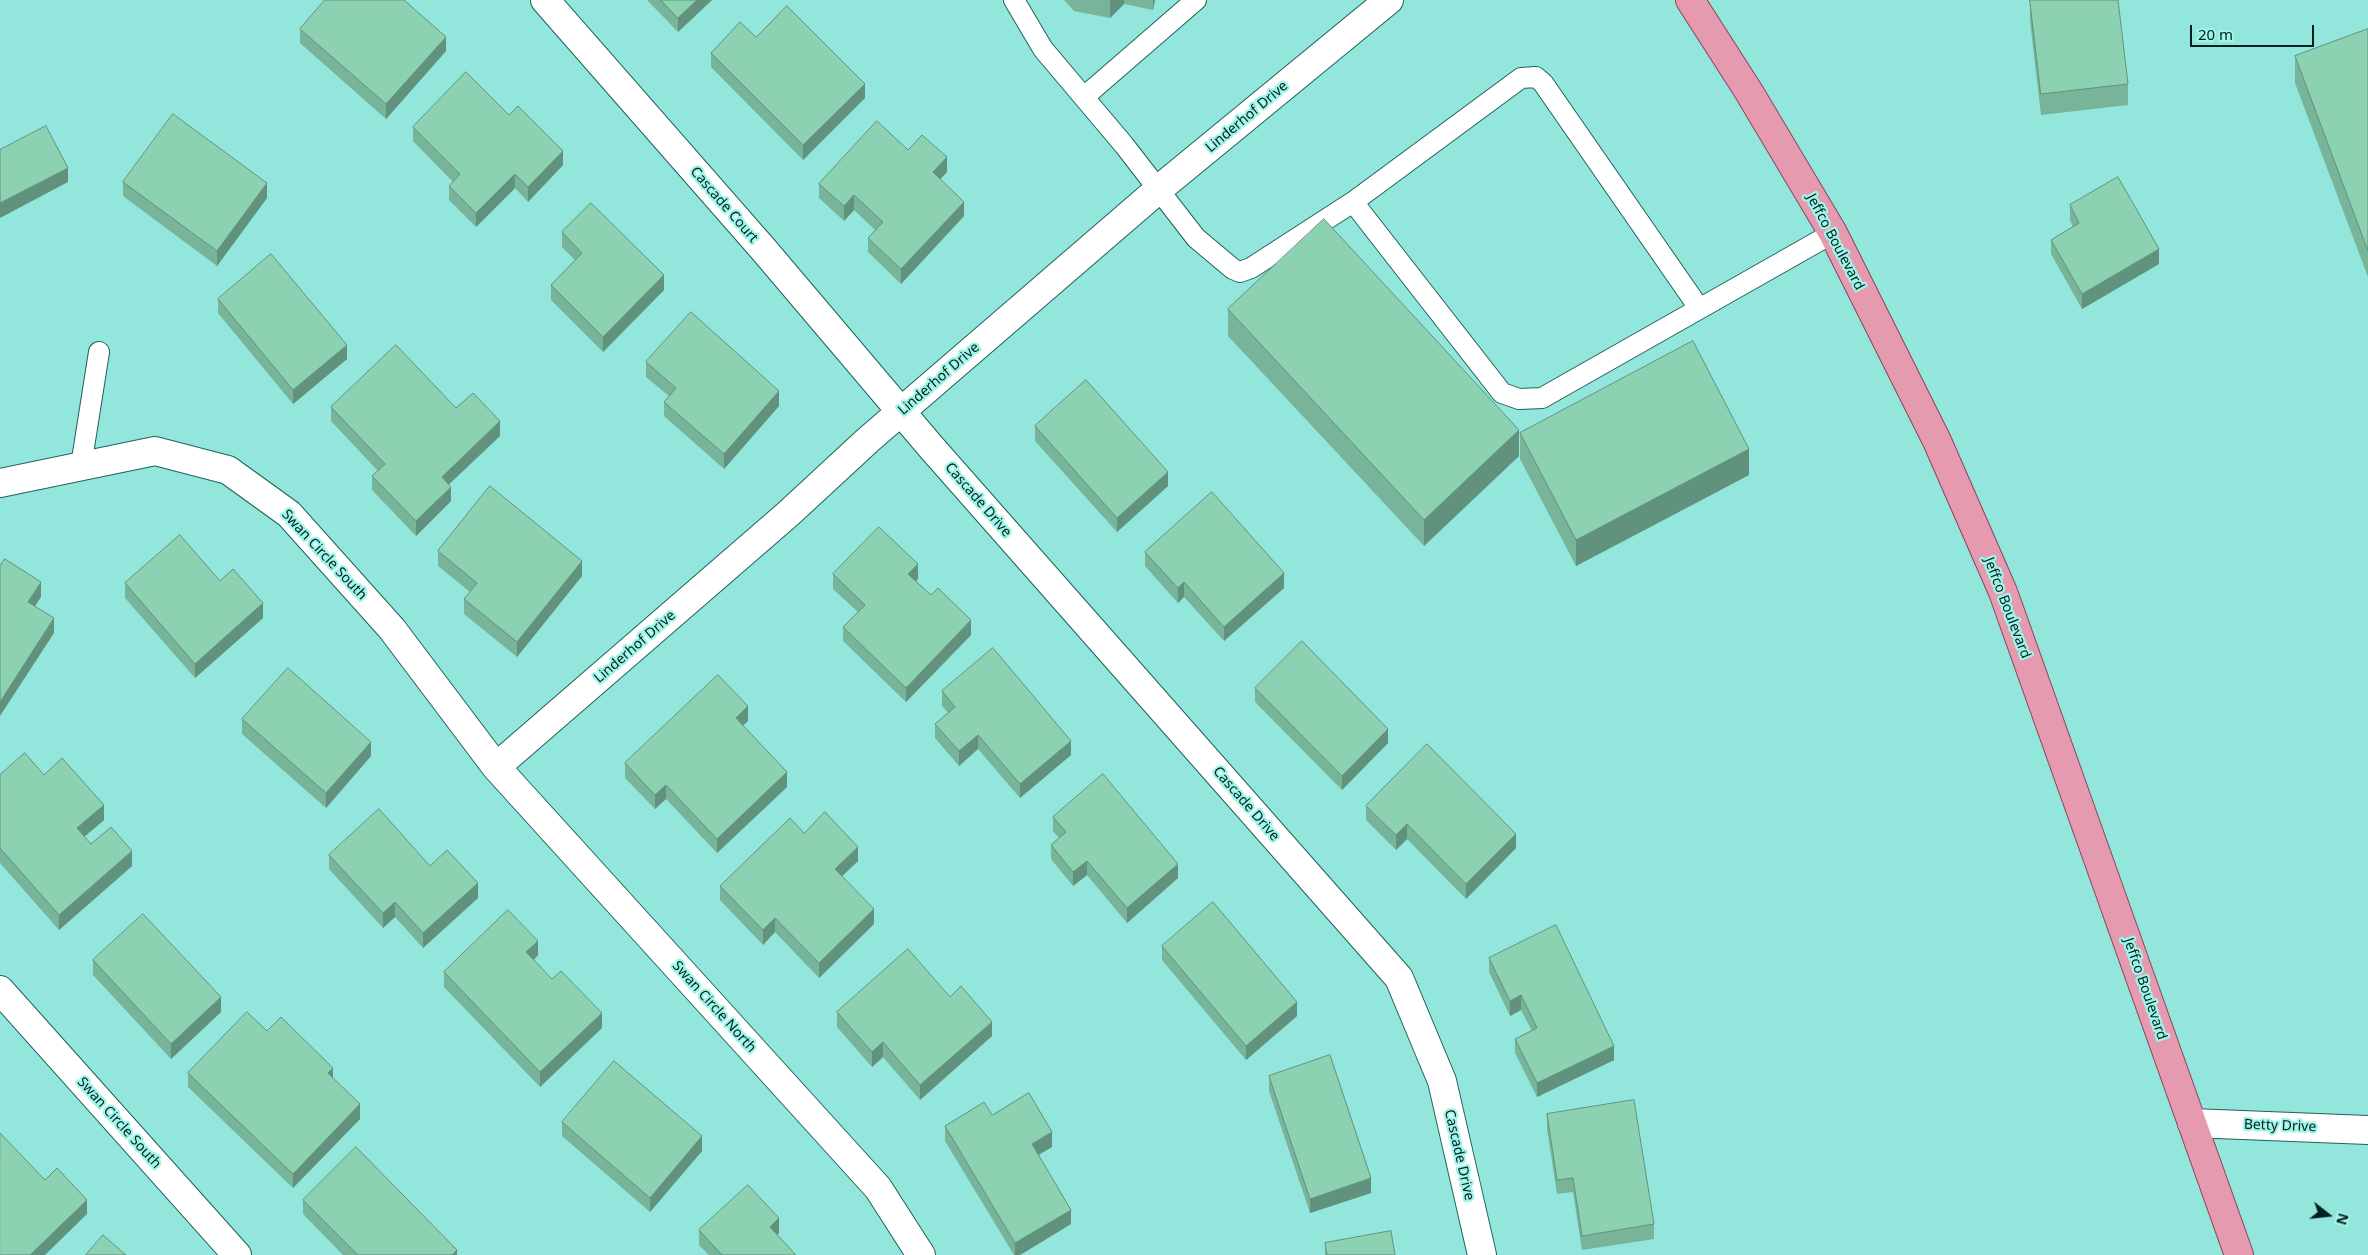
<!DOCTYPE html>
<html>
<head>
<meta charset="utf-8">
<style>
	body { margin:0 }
	#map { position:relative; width:2368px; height:1255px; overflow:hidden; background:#93e6db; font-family:"Noto Sans",sans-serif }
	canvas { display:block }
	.north { position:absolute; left:2303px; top:1190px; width:50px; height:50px; -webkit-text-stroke:4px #a0f4e8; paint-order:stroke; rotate:106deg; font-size:14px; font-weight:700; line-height:20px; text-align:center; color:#00221e }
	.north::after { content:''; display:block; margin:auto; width:18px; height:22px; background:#00221e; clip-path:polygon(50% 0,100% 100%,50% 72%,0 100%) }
	.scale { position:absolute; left:2190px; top:25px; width:124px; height:22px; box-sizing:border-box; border:2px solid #00221e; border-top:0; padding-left:6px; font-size:15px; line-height:18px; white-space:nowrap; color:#00221e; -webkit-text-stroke:4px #a0f4e8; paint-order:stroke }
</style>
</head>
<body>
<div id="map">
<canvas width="2368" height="1255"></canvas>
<div class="north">N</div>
<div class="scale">20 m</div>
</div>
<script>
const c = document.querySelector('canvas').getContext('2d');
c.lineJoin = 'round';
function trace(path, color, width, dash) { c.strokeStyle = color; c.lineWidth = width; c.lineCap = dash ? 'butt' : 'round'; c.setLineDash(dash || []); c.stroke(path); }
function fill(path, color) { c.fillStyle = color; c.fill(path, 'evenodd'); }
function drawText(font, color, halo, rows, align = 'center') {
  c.font = font + ' "Noto Sans",sans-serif'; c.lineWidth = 4.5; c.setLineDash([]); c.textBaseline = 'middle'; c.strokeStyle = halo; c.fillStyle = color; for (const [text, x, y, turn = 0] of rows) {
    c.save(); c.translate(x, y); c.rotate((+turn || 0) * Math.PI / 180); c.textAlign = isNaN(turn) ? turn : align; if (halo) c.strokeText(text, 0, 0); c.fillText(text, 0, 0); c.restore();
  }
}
const service = new Path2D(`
	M1014,0l29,49 81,96 72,93 37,31 7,3 11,-4 102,-66 149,191 17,6 23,-1 291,-165
	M1084,97l112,-97
	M1353,202l168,-124 15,-1 7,6 156,225
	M81,466l18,-114`);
const minor = new Path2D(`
	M545,0l219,250 167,197 468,531 43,103 40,174
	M0,483l155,-32 73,19 61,44 103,115 104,138 382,421 43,67
	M496,767l292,-253 80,-74 66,-57 225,-194 230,-189
	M0,990l237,265
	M2192,1123l176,7`);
const primary = new Path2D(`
	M1690,0l59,92 84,141 104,208 66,151 236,663`);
const wall = new Path2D(`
	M647,0h65l-34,32z
	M1064,0h91l-2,10 -29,-6 -14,14 -36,-7z
	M2030,0l98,84v21l-87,10 -11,-94z
	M300,29l146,22 -60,68 -86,-76z
	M2368,29v248l-73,-194v-27z
	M756,37l109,61 -62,62 -92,-93v-14z
	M509,115l54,50 -35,37 -13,-14 -39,39 -27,-27v-14l4,-4 -40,-41v-14z
	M908,150l39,22 -7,7 24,37 -63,68 -33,-32v-14l7,-8 -21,-20 -10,11 -25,-23v-14z
	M123,182l144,16 -50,68 -94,-70z
	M2070,205l89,59 -77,45 -31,-55v-14l22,-13 -3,-7z
	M562,232l102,58 -61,62 -52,-52v-15l24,-25 -13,-13z
	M218,299l129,60 -54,45 -75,-91z
	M1228,309l291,147 -95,90 -196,-210z
	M646,362l133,44 -55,63 -60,-53v-14l5,-6 -23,-19z
	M331,407l125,1 44,28 -51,48 2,17 -35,35 -44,-46v-14l6,-5 -47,-50z
	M1035,426l133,60 -51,46 -82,-91z
	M1520,433l229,42 -173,91 -56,-107z
	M438,551l144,25 -65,81 -53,-43v-15l6,-7 -32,-26z
	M1145,552l139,36 -60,53 -40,-44 -6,6 -33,-37z
	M833,574l85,5 -2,2 55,54 -65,67 -63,-61v-14l15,-15 -25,-23z
	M220,581l43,37 -68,60 -70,-80v-15z
	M1255,688l133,55 -46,47 -87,-88z
	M942,691l129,64 -51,43 -42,-49 -19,17 -24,-28v-14l13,-11 -6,-7z
	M242,719l129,37 -45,52 -84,-74z
	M748,721l-5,4 44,62 -70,66 -51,-54 -11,10 -30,-31v-15z
	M0,775h44l60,45 -20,17 7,7 41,22 -73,64 -59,-67z
	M1366,806l150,42 -50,51 -59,-60 -11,11 -30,-30z
	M1053,817l125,61 -51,45 -40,-48 -14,11 -22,-27v-14l8,-7 -6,-7z
	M804,833l54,28 -16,15 32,48 -55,54 -44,-46 -12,13 -43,-45v-14z
	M329,855l101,11 48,32 -55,50 -28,-31 -12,11 -54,-59z
	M1162,946l135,70 -51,44 -84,-100z
	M538,955l-4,5 18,19 50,49 -62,59 -96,-100v-15z
	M1489,958l125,102 -77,37 -22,-44v-14l17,-8 -11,-21 -11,6 -21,-44z
	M93,960l128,52 -50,47 -78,-84z
	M950,997l42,39 -72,64 -37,-43 -11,10 -35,-40v-15z
	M267,1031l66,48 27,40 -67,69 -105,-101v-14z
	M1269,1076l102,117 -61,20 -41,-122z
	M1547,1114l107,110v15l-72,11 -9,-58 -16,2 -10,-65z
	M992,1115l60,32 -13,8 32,69 -51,31h-6l-69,-114v-15z
	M562,1122l140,29 -52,61 -88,-76z
	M303,1200l154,55h-114l-40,-41z
	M699,1230l80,3 -2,2 19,20h-87l-10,-10z
	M1325,1243l70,12h-70z`);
const shadedWall = new Path2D(`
	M697,0h15l-34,32v-14z
	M1110,0h14v4l-14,14z
	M1153,0h2l-2,10z
	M446,37v14l-60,68v-15z
	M865,84v14l-62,62v-15z
	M563,151v14l-35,37v-15z
	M947,157v15l-14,15v-15z
	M68,168v14l-68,36v-15z
	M515,174v14l-39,39v-14z
	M267,183v15l-50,68v-15z
	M854,195v15l-10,11v-15z
	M964,202v14l-63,68v-15z
	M2159,249v15l-77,45v-15z
	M664,275v15l-61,62v-15z
	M347,345v14l-54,45v-14z
	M779,391v15l-55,63v-15z
	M500,421v15l-58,55v-14z
	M1519,430v26l-95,90v-26z
	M1749,449v26l-173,91v-26z
	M1168,472v14l-51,46v-14z
	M451,487v14l-35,35v-15z
	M582,561v15l-65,81v-15z
	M918,564v15l-10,9v-14z
	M1284,573v15l-60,53v-14z
	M41,582v15l-13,20v-15z
	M1184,582v15l-6,6v-15z
	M263,603v15l-68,60v-14z
	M54,618v15l-54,83v-14z
	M971,620v15l-65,67v-14z
	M748,706v15l-12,11v-14z
	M1388,729v14l-46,47v-14z
	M978,735v14l-19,17v-15z
	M1071,741v14l-51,43v-14z
	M371,742v14l-45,52v-15z
	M787,772v15l-70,66v-14z
	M666,785v14l-11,10v-14z
	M104,805v15l-27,23v-15z
	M1407,824v15l-11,11v-15z
	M1516,834v14l-50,51v-15z
	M858,847v14l-23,22v-14z
	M132,851v15l-73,64v-15z
	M1087,861v14l-14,11v-14z
	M1178,864v14l-51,45v-15z
	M478,883v15l-55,50v-15z
	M395,902v15l-12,11v-15z
	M874,909v15l-55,54v-15z
	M775,918v14l-12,13v-15z
	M538,941v14l-12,12v-15z
	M1521,995v15l-11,6v-15z
	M221,997v15l-50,47v-15z
	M1297,1002v14l-51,44v-14z
	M602,1013v15l-62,59v-15z
	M992,1022v14l-72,64v-15z
	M883,1042v15l-11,10v-15z
	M1614,1046v14l-77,37v-14z
	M333,1068v14l-5,-9z
	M360,1104v15l-67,69v-14z
	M1052,1132v15l-20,11v-14z
	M702,1136v15l-52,61v-14z
	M1371,1178v15l-61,20v-14z
	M87,1200v14l-42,41h-15z
	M1071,1210v14l-51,31h-5v-12z
	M779,1218v15l-9,9v-15z
	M457,1250v5h-5z`);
const building = new Path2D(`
	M325,0h79l42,37 -60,67 -86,-75z
	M661,0h36l-19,18z
	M2030,0h88l10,84 -87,10z
	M787,6l78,78 -62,61 -92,-92 29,-31 16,15z
	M2368,29v222l-73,-195z
	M466,72l43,43 9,-9 45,45 -35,36 -13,-13 -39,39 -27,-27 11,-12 -47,-47z
	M173,114l94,69 -50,68 -94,-69z
	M877,121l31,29 14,-15 25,22 -14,15 31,30 -63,67 -33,-31 15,-16 -29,-27 -10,11 -25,-22z
	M46,126l22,42 -68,35v-53z
	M2118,177l41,72 -77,45 -31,-54 28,-17 -9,-18z
	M591,203l73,72 -61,62 -52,-52 31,-32 -20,-21z
	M1324,219l195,211 -95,90 -196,-211z
	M271,254l76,91 -54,45 -75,-91z
	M691,312l88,79 -55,63 -60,-52 12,-14 -30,-26z
	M1693,341l56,108 -173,91 -56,-107z
	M396,345l60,63 17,-15 27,28 -58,56 9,10 -35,34 -44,-45 13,-12 -54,-57z
	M1086,380l82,92 -51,46 -82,-92z
	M490,486l92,75 -65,81 -53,-43 13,-16 -39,-32z
	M1212,492l72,81 -60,54 -40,-45 -6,6 -33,-36z
	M879,527l39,37 -10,10 23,21 7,-7 33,32 -65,68 -63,-61 22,-22 -32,-31z
	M180,535l40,46 13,-12 30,34 -68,61 -70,-81z
	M5,559l36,23 -13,20 26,16 -54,84v-136z
	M1302,641l86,88 -46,47 -87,-88z
	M993,648l78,93 -51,43 -42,-49 -19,16 -24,-27 20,-17 -13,-16z
	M288,668l83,74 -45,51 -84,-74z
	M718,675l30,31 -12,12 51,54 -70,67 -51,-54 -11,10 -30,-32z
	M1427,744l89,90 -50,50 -59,-60 -11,11 -30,-29z
	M25,753l19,22 18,-17 42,47 -27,23 14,16 20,-17 21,24 -73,64 -59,-67v-73z
	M1103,774l75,90 -51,44 -40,-47 -14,11 -22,-27 15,-13 -13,-15z
	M379,809l51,57 17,-16 31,33 -55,50 -28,-31 -12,11 -54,-58z
	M825,812l33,35 -23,22 39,40 -55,54 -44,-45 -12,12 -43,-44 70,-68 14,15z
	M1213,902l84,100 -51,44 -84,-100z
	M508,910l30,31 -12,11 26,27 9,-8 41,42 -62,59 -96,-100z
	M143,914l78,83 -50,47 -78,-84z
	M1556,925l58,121 -77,37 -22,-44 22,-11 -16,-33 -11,6 -21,-43z
	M908,949l42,48 11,-11 31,36 -72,63 -37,-43 -11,10 -35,-40z
	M247,1012l20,19 14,-14 52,51 -5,5 32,31 -67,70 -105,-101z
	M1330,1055l41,123 -61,21 -41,-123z
	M614,1061l88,75 -52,62 -88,-76z
	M1029,1093l23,39 -20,12 39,66 -56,33 -70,-117 39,-24 8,13z
	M1634,1100l20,124 -72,12 -9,-58 -16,2 -10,-66z
	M0,1133l45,47 12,-12 30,32 -57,55h-30z
	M356,1147l101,103 -5,5h-94l-55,-55z
	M748,1185l31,33 -9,9 26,28h-74l-23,-25z
	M1391,1231l4,24h-68l-2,-12z
	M103,1235l23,20h-40z`);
const streetNames = [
	["Linderhof Drive",1247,117,-40],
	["Cascade Court",724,205,49],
	["Jeffco Boulevard",1835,242,62],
	["Linderhof Drive",939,379,-41],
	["Cascade Drive",978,500,49],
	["Swan Circle South",324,555,47],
	["Jeffco Boulevard",2007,608,69],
	["Linderhof Drive",635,647,-41],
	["Cascade Drive",1246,804,49],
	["Jeffco Boulevard",2145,989,71],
	["Swan Circle North",714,1007,48],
	["Swan Circle South",119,1123,48],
	["Betty Drive",2280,1126,2],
	["Cascade Drive",1459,1155,77]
];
trace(service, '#20625b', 22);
trace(minor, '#20625b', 30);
trace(primary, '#8b445b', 30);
trace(service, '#fff', 20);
trace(minor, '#fff', 28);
trace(primary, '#e69ab0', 28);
fill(wall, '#78b499');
fill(shadedWall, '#61927d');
fill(building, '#8bd1b2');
trace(building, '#61927d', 1);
drawText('14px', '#00221e', '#a0f4e8', streetNames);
</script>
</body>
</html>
